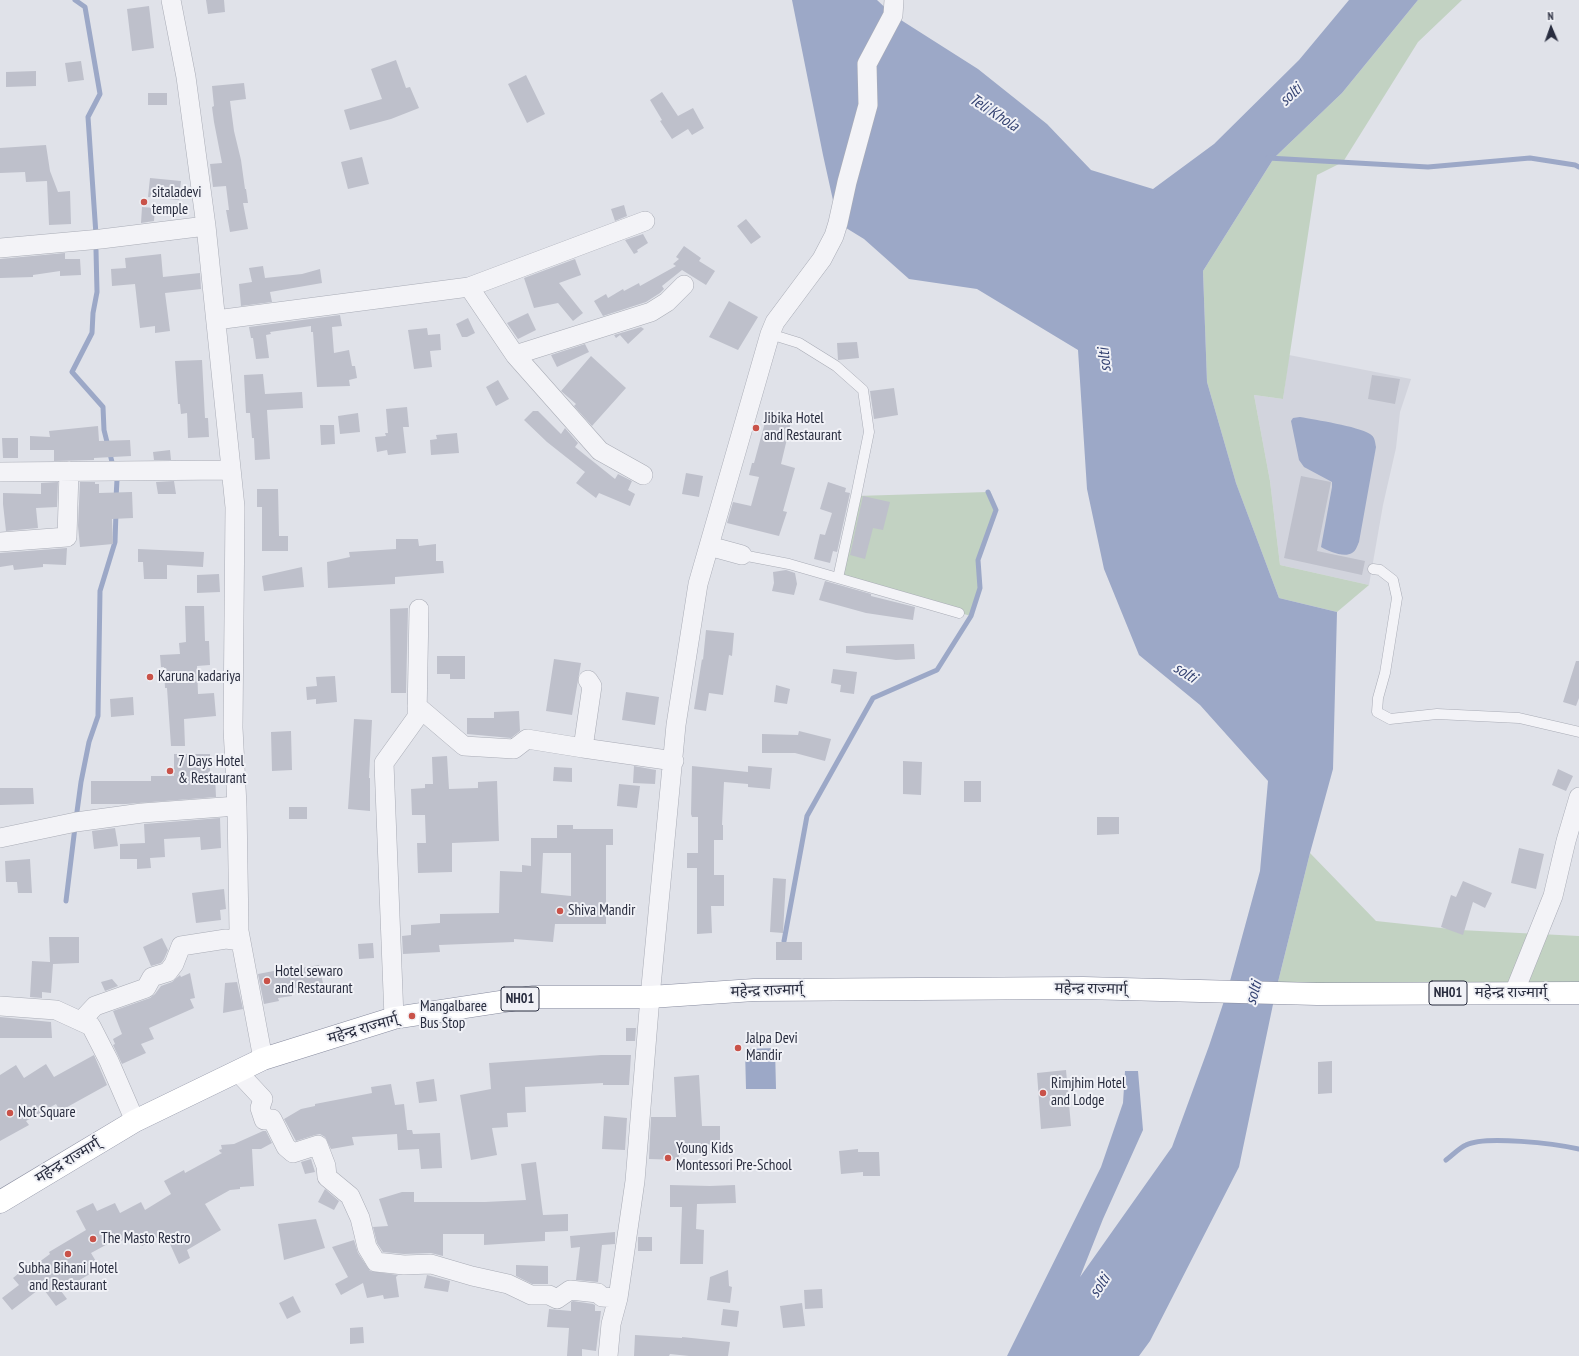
<!DOCTYPE html>
<html>
<head>
<meta charset="utf-8">
<style>
	body { margin:0 }
	#map { position:relative; width:1579px; height:1356px; overflow:hidden; background:#e0e2e9; font-family:"PT Sans Narrow",sans-serif }
	canvas { display:block }
	.north { position:absolute; left:1531px; top:8px; width:40px; height:40px; -webkit-text-stroke:3px #f0f1f6; paint-order:stroke; rotate:358deg; font-size:11px; font-weight:700; line-height:16px; text-align:center; color:#292d3f }
	.north::after { content:''; display:block; margin:auto; width:14px; height:18px; background:#292d3f; clip-path:polygon(50% 0,100% 100%,50% 72%,0 100%) }
</style>
</head>
<body>
<div id="map">
<canvas width="1579" height="1356"></canvas>
<div class="north">N</div>
</div>
<script>
const c = document.querySelector('canvas').getContext('2d');
c.lineJoin = 'round';
function fill(path, color) { c.fillStyle = color; c.fill(path, 'evenodd'); }
function trace(path, color, width, dash) { c.strokeStyle = color; c.lineWidth = width; c.lineCap = dash ? 'butt' : 'round'; c.setLineDash(dash || []); c.stroke(path); }
function drawText(font, color, halo, rows, align = 'center') {
  c.font = font + ' "PT Sans Narrow","Noto Sans Devanagari",sans-serif'; c.lineWidth = 4; c.setLineDash([]); c.textBaseline = 'middle'; c.strokeStyle = halo; c.fillStyle = color; for (const [text, x, y, turn = 0] of rows) {
    c.save(); c.translate(x, y); c.rotate((+turn || 0) * Math.PI / 180); c.textAlign = isNaN(turn) ? turn : align; if (halo) c.strokeText(text, 0, 0); c.fillText(text, 0, 0); c.restore();
  }
}
const built = new Path2D(`
	M1289,355l122,24 -11,33 -4,36 -13,57 -14,80 -89,-20 -10,-84 -16,-86 29,4z`);
const green = new Path2D(`
	M1418,0h44l-44,42 -75,120 -26,13 -34,224 -29,-4 16,86 10,84 89,20 -32,27 -58,-14 -43,-115 -29,-101 -4,-111 71,-113 68,-65z
	M988,492l8,18 -18,50 2,28 -9,28 -133,-38 18,-82z
	M1310,853l66,68 84,9 119,6v57l-303,-3z`);
const water = new Path2D(`
	M792,0h85l16,15 85,54 69,55 44,46 62,19 61,-45 85,-84 50,-60h69l-76,93 -68,65 -71,113 4,111 29,101 43,115 58,14 -4,157 -23,84 -34,137 -37,177 -89,174 -11,15h-132l94,-189 22,-64 2,-32h13l5,59 -40,89 -23,58 92,-130 37,-101 18,-54 33,-121 8,-90 -68,-76 -61,-50 -35,-86 -17,-80 -9,-139 -101,-61 -68,-10 -45,-40 -26,-16 -15,-68z
	M1300,417c16,3 57,9 70,17 5,3 5,8 6,13l-17,95c-2,4 -3,9 -7,11 -8,5 -24,-2 -31,-6l11,-60v-5l-28,-15 -5,-7 -8,-39 2,-3z
	M775,1048l1,41h-30l-1,-40z`);
const stream = new Path2D(`
	M75,0l10,7 15,87 -12,23 8,118
	M1268,158l160,9 102,-9 45,7 4,2
	M96,250l1,42 -4,21 -1,20 -20,39 31,35 1,23 9,36
	M115,474l2,6 -1,18
	M76,819l5,-37 8,-40 9,-26 2,-125 15,-49 1,-30
	M66,901l9,-74
	M784,941l23,-125 66,-118 64,-28 34,-54 9,-28 -2,-28 18,-50 -8,-18
	M1446,1160c7,-5 13,-12 20,-15 19,-10 90,-1 113,4`);
const building = new Path2D(`
	M206,0h18l1,12 -17,2z
	M149,6l5,42 -22,3 -5,-42z
	M396,60l10,28 4,-1 9,21 -28,11 -41,11 -6,-20 38,-11 -11,-30z
	M81,61l3,19 -16,2 -3,-19z
	M36,71v15l-30,1v-15z
	M526,75l19,39 -18,9 -19,-39z
	M244,83l2,16 -16,2 4,30 7,29 4,29h1l2,14h-5l5,26 -18,3 -4,-22h3l-3,-24 -13,1 -3,-23 12,-1 -8,-41 -2,-15 2,-1 -2,-20z
	M662,92l16,24 15,-8 11,20 -12,7 -4,-6 -16,10 -12,-18 2,-1 -12,-20z
	M148,93h19v12h-19z
	M46,145l4,26 8,21 12,-1 1,33 -22,1 -2,-44 -21,1 -1,-10 -25,1v-25z
	M362,157l7,27 -21,5 -7,-27z
	M150,178l31,3 -2,19 -31,-3z
	M624,205l3,11 -12,5 -4,-12z
	M142,207l13,1 -1,13 -13,2z
	M746,219l15,18 -10,7 -14,-18z
	M643,234l5,9 -11,7 1,2 -4,2 -9,-14z
	M684,246l17,12 -2,3 16,10 -9,14 -24,-15 -20,16 2,3 -4,4 -14,9 -43,14 -9,-15 12,-7 2,4 15,-9 1,2 15,-8 1,3 36,-20 -3,-2 6,-5 -3,-2z
	M65,253v6h15l1,16 -21,1v-5l-27,4v2l-33,1v-19z
	M161,254l2,23 37,-4 1,16 -36,4 5,38 -15,2v-7l-15,2 -5,-44 -23,2 -1,-17 15,-1 -1,-10z
	M575,259l6,16 -22,8 24,30 -10,8 -15,-18 -24,5 -10,-30z
	M263,266l2,12 37,-4 18,-5 2,14 -52,9 2,10 -31,4 -2,-22 13,-2 -3,-14z
	M729,301l29,16 -20,33 -29,-13z
	M528,313l8,17 -18,9 -11,-16z
	M340,315l2,11 -10,1 2,26 15,-3 3,16h3l2,12 -8,2 1,6 -33,1 -4,-55h-2v-6l-41,6 1,2 -5,1 3,23 -13,1 -3,-21h-2l-2,-11z
	M468,318l7,15 -8,4h-5l-6,-13z
	M641,327l3,2 -16,15 -8,-9 -4,3 -2,-3z
	M427,328l1,7 12,-1 1,16 -11,1 2,16 -18,2 -6,-39z
	M857,342l2,16 -21,2 -1,-17z
	M585,344l4,8 -32,15 -6,-12z
	M591,356l35,32 -34,38 -18,-20 2,-2 -15,-13z
	M202,360l3,58h3l1,19 -21,1 -1,-25 -6,1 -1,-10h-2l-3,-43z
	M263,374l2,20 37,-2 1,16 -36,2 3,49 -15,1 -1,-22h-2l-2,-25h-4l-2,-38z
	M1372,375l28,4 -5,25 -27,-5z
	M498,380l11,19 -13,7 -10,-19z
	M894,388l4,27 -24,4 -4,-28z
	M407,407l2,20h-6l3,26 -18,2 -1,-5 -10,2 -2,-15 11,-1 -1,-3h3l-2,-24z
	M533,411h5l23,23 4,-6 13,15 -3,4 40,32 3,-5 14,7 -4,9 7,4 -5,12 -31,-13 -3,5 -20,-15 9,-11 -38,-30 -23,-22z
	M358,413l2,19 -20,2 -2,-18z
	M767,415l24,7 -10,42 14,4 -12,43 4,1 -8,24 -52,-13 6,-21 18,4 8,-29 -10,-2 3,-12h2z
	M320,425h14l1,19 -14,1z
	M98,426l1,15 31,-1 1,16 -37,2v2l-40,1v-11h-24v-14l20,1 -1,-6z
	M457,433l2,20 -28,2 -1,-15 7,-1 -1,-4z
	M2,438h16v20h-15z
	M170,450l1,10h-17l-1,-8z
	M686,473l17,3 -4,21 -17,-3z
	M1301,476l30,6 -14,69 48,10 -3,14 -78,-17z
	M174,481l2,13h-18l-2,-12z
	M58,482l-1,25 -21,1 2,20 -32,3 -3,-27v-11l38,1v-11z
	M80,482h15v2h4v9l33,-1 1,26 -21,1 1,25 -33,3 -2,-21z
	M828,482l18,6 -1,4 5,1 -13,59 -4,-1 -3,12 -16,-4 6,-25 5,1 7,-22 -12,-4z
	M257,489h21l1,47h9v15h-26v-44h-5z
	M863,496l27,6 -7,28 -10,-2 -8,31 -15,-4z
	M396,539h22l1,7 17,-2v17h7l1,12 -49,4v7l-67,4 -1,-26 23,-5 -1,-5 47,-3z
	M67,548l-1,17 -23,-1v3l-29,3 -1,-5 -13,2v-14z
	M138,549l66,3 -1,15 -36,-2v14h-23l-1,-17h-5z
	M302,567l2,20 -40,4 -2,-15z
	M786,570l9,3 2,11 -3,11 -22,-4 2,-8 -1,-11z
	M219,574l1,18 -23,1v-18z
	M825,581l46,13v2l44,11 -2,13 -47,-7 -47,-13z
	M185,606h19l1,35h4l1,24 -13,1 1,28 16,-1 2,23 -32,3 1,27h-14l-4,-58h-2l-1,-21h-3l-1,-12 20,-1 -1,-11 7,-1z
	M408,608l-2,85h-15l-1,-84z
	M706,630l28,3 -2,23 -3,-1 -6,40 -14,-2 -3,18 -12,-2 8,-50 1,1z
	M914,644l1,15 -19,1 -50,-7v-7z
	M437,656h28v23h-15v-5h-13z
	M554,659l27,4 -9,52 -26,-4z
	M1576,661h3v37l-3,8 -13,-4z
	M833,669l24,3 -3,22 -14,-2 1,-7 -10,-2z
	M335,676l2,26 -21,2v-5l-9,1 -1,-13 11,-1 -1,-9z
	M776,685l14,4 -3,15 -13,-2z
	M626,692l33,5 -4,28 -33,-5z
	M133,697l1,18 -23,2 -1,-18z
	M519,711l1,20 -9,7 -44,-4v-16h27v-6z
	M354,719l18,1 -3,58h1v33l-22,-2z
	M291,731l1,39 -20,1 -1,-39z
	M799,731l32,8 -6,22 -30,-8h-33v-19l36,1z
	M174,754h36v21h5l1,22 -90,7h-35v-23h60v-5h23z
	M447,756l2,33 29,-1v-6l19,-1 2,60 -47,2v29l-34,1 -1,-30h9l-1,-28h-13l-1,-26 14,-1v-4h8l-1,-27z
	M903,761l19,1 -1,33 -18,-1z
	M634,766l22,4 -1,14 -22,-1z
	M692,766l56,6v-6l24,2 -2,21 -22,-2v-3l-24,-2 -2,43h1v15h-9v35h10v31h-13l1,27 -15,1v-66h-10v-15h11v-36h-6l-1,-3z
	M554,767l18,1v14l-19,-1z
	M1558,769l15,7 -7,15 -14,-6z
	M964,781h17v21h-17z
	M619,784l21,2 -3,22 -20,-2z
	M0,788h33l1,16 -34,1z
	M289,807h18v12h-18z
	M1097,817h22v17l-22,1z
	M220,818l1,30 -20,2 -1,-13 -36,2 1,18 -15,1 1,10 -14,1v-10h-17v-15l25,-1 -1,-19z
	M557,825h16v4h40v16h-7v79h-51l-2,18 -39,-3v3l-75,3 1,7 -37,2 -1,-18 9,-1v-10l29,-2v-9l59,-1 1,-42 22,1v-7l9,1v-28h26zM543,853h28v43l-30,-3z
	M115,828l3,18 -24,3 -2,-18z
	M1519,848l25,6 -8,35 -25,-6z
	M30,859l2,34h-14l-1,-11h-11l-1,-21z
	M773,878l13,1 -3,54 -13,-1z
	M1463,881l29,12 -7,15 -12,-6 -10,33 -22,-8 10,-32 5,2z
	M224,889l2,20 -6,1 1,10 -25,3 -4,-30z
	M49,937h30v26l-26,1 -2,29 -9,-1v6l-12,-1 2,-36 18,1z
	M162,938l6,12 -4,9 -3,4 -10,3 -8,-19z
	M776,942h26v18h-26z
	M373,943l1,15 -15,1 -1,-15z
	M319,965l4,18 -32,6 1,7 -14,2 1,3 -15,3 -6,-30 26,-5 1,2z
	M190,973l5,25 -5,1 4,9 -45,20 5,11 -13,5 5,9 -24,11 -9,-19 2,-1 -2,-5 9,-5 -9,-23 37,-13 5,-4 6,-8 11,-4 8,-7 1,2z
	M112,979l6,7 -13,5 -4,-9z
	M237,982l6,27 -20,4 2,-30z
	M0,1017l51,5 1,16h-52z
	M626,1028h10l-1,13h-9z
	M94,1055l13,30 -47,26 -4,-7 -30,17 3,4 -29,16v-66l16,-10 8,13 22,-14 8,13z
	M601,1055h30l-2,30h-26v-2l-78,4 1,25 -19,1 1,14 -16,1 5,27 -26,5 -11,-65 31,-6 -2,-26z
	M1332,1061v32l-14,1v-32z
	M1066,1070l5,56 -30,3 -4,-56z
	M699,1075l3,51h18v19l-22,-1 1,9 -20,2v5l-30,-1 2,-42h25l-2,-40z
	M434,1079l3,22 -18,2 -3,-21z
	M391,1084l4,21 9,-1 3,26h5l1,4 27,-1 2,35 -21,1 -2,-20 -21,1 -1,-16 -45,3 2,8 -23,4 -6,-12 -5,-3 -5,1 -19,6 -12,-22 17,-10 14,-3v-2l57,-11 -1,-6z
	M604,1116l23,2 -2,32 -23,-1z
	M263,1131h3l6,12 -11,6h-9l2,37 -14,1v2l-10,1 -25,14 16,26 -34,20 3,8 -11,6 -14,-31 -23,13 -7,-12 -18,9 -2,-3 -24,13 9,15 -39,23 6,8 -11,7 -14,-19 -30,23 -10,-12 17,-13 -6,-7 12,-10 2,3 23,-17 -1,-2 37,-22 -10,-19 17,-8 4,8 18,-8 5,10 21,-11 4,8 26,-16 -7,-13 20,-11 1,3 37,-20 -2,-1 -1,-2 3,-1 -1,-4 13,-1z
	M858,1149v3h21l1,24h-17v-4l-22,2 -2,-23z
	M311,1159l4,13 -10,2 -4,-12z
	M536,1162l7,53 25,-1v17l-23,1v9l-61,4v-11h-41v22l-12,-3 -27,1 -21,-2 -6,-9 -4,-16 15,-1 -9,-27 23,-7h12v10h71l41,-2 -5,-36z
	M670,1185l40,1 25,-1 1,18 -39,1 -1,25 8,1 -1,34h-23l2,-57h-12z
	M325,1189l14,12 -5,9 -16,-8z
	M316,1219l9,29 -41,12 -6,-36z
	M615,1232v12l-13,1 -4,37 -22,-2 4,-33 -9,1 -1,-12z
	M638,1237h14v14h-14z
	M354,1240l4,13 12,18 28,4 -2,2 3,20 -15,2 -1,-4 -16,3 -4,-15 -22,12 -6,-11 13,-7 -16,-30z
	M516,1265l32,1v18h-16l-16,-8z
	M728,1270l1,16 3,1 -2,16 -23,-3 3,-23z
	M427,1275l23,6 -2,11 -24,-4z
	M822,1289l1,19 -18,1 -1,-19z
	M293,1296l8,16 -14,7 -8,-16z
	M573,1301l20,3 2,1v6h6l-5,40 -14,-2v7h-15l2,-28 -22,-1 2,-18 22,2v-9z
	M802,1303l3,23 -22,2 -3,-22z
	M723,1309l16,2 -2,16 -16,-2z
	M363,1327l1,16 -14,1v-16z
	M635,1335l47,3v-1l48,5 -2,14h-39l-19,-2 -1,2h-35z`);
const lane = new Path2D(`
	M770,334l29,9 37,23 27,24 6,42 -13,64 -18,82
	M742,555l47,9 170,49
	M1373,569l7,1 13,10 4,18 -12,75 -7,25 -1,14 13,7 47,-5 82,4 60,14`);
const street = new Path2D(`
	M171,0l15,77 20,149 29,281 -2,221 4,78 2,125 24,128
	M0,248l101,-9 105,-13
	M469,287l176,-66
	M216,320l253,-33 46,68 85,96 43,24
	M515,355l136,-43 16,-10 17,-17
	M0,472l231,-2
	M0,542l67,-5 2,-66
	M709,546l33,9
	M588,680l4,6 -9,62 91,13
	M417,706l47,40 50,3 13,-10 56,9
	M0,838l76,-16 66,-9 95,-7
	M1514,993l39,-97 13,-55 13,-44
	M0,1006l56,4 35,16 18,35 26,60
	M394,1018l-10,-255 33,-46 2,-108
	M81,1021l14,-15 51,-18 6,-11 16,-5 6,-8 7,-18 45,-7 15,2
	M237,1071l26,28 -3,9 4,12 8,-1 14,28 7,6 25,-8 8,21 1,11 23,19 10,22 7,29 9,15 28,3 27,-1 41,12 36,8 23,11h18l8,4 13,-9 28,3 4,4 16,1
	M608,1356l3,-32 7,-26 17,-117 15,-184 26,-272 22,-141 72,-250 5,-12 47,-63 12,-23 4,-13 9,-41 21,-77 -1,-41 26,-49 1,-15`);
const highway = new Path2D(`
	M0,1202l135,-81 128,-62 131,-41 138,-21h118l104,-7 329,-2 234,6 262,-1`);
const markers = [
	[144,202,4,"#c95249"],
	[756,428,4,"#c95249"],
	[150,677,4,"#c95249"],
	[170,771,4,"#c95249"],
	[560,911,4,"#c95249"],
	[267,981,4,"#c95249"],
	[412,1016,4,"#c95249"],
	[738,1048,4,"#c95249"],
	[1043,1093,4,"#c95249"],
	[10,1113,4,"#c95249"],
	[668,1158,4,"#c95249"],
	[93,1239,4,"#c95249"],
	[68,1254,4,"#c95249"]
];
const shields = [
	[1448,993,38],
	[520,999,38]
];
const shieldNames = [
	["NH01",1448,993],
	["NH01",520,999]
];
const poiNames = [
	["sitaladevi",152,193],
	["temple",152,210],
	["Jibika Hotel",764,419],
	["and Restaurant",764,436],
	["Karuna kadariya",158,677],
	["7 Days Hotel",178,762],
	["& Restaurant",178,779],
	["Shiva Mandir",568,911],
	["Hotel sewaro",275,972],
	["and Restaurant",275,989],
	["Mangalbaree",420,1007],
	["Bus Stop",420,1024],
	["Jalpa Devi",746,1039],
	["Mandir",746,1056],
	["Rimjhim Hotel",1051,1084],
	["and Lodge",1051,1101],
	["Not Square",18,1113],
	["Young Kids",676,1149],
	["Montessori Pre-School",676,1166],
	["The Masto Restro",101,1239],
	["Subha Bihani Hotel",68,1269,"center"],
	["and Restaurant",68,1286,"center"]
];
const streetNames = [
	["महेन्द्र राज्मार्ग्",1091,989,1],
	["महेन्द्र राज्मार्ग्",767,991,-2],
	["महेन्द्र राज्मार्ग्",1511,993],
	["महेन्द्र राज्मार्ग्",363,1029,-16],
	["महेन्द्र राज्मार्ग्",68,1161,-31]
];
const waterNames = [
	["solti",1291,95,-43],
	["Teli Khola",994,113,33],
	["solti",1105,360,-96],
	["solti",1185,673,32],
	["solti",1254,993,-75],
	["solti",1100,1286,-57]
];
fill(built, '#d2d4dd');
fill(green, '#c2d2c2');
fill(water, '#9ca8c7');
trace(stream, '#9ca8c7', 5);
fill(building, '#bec0cb');
trace(lane, '#a9acb6', 11);
trace(street, '#a9acb6', 20);
trace(highway, '#888c9f', 23);
trace(lane, '#f3f3f7', 10);
trace(street, '#f3f3f7', 19);
trace(highway, '#fff', 22);
for (const [x, y, r, color] of markers) { const dot = new Path2D(); dot.arc(x, y, r, 0, 2 * Math.PI); c.fillStyle = color; c.fill(dot); trace(dot, '#f0f1f6', 1.5); }
for (const [x, y, w] of shields) { const box = new Path2D(); box.roundRect(x - w / 2, y - 12, w, 24, 3); c.fillStyle = '#f0f1f6'; c.fill(box); trace(box, '#292d3f', 1); }
drawText('bold 14px', '#292d3f', null, shieldNames);
drawText('15px', '#292d3f', '#f0f1f6', poiNames, 'left');
drawText('15px', '#292d3f', '#f0f1f6', streetNames);
drawText('italic 16px', '#354372', '#f0f1f6', waterNames);
</script>
</body>
</html>
